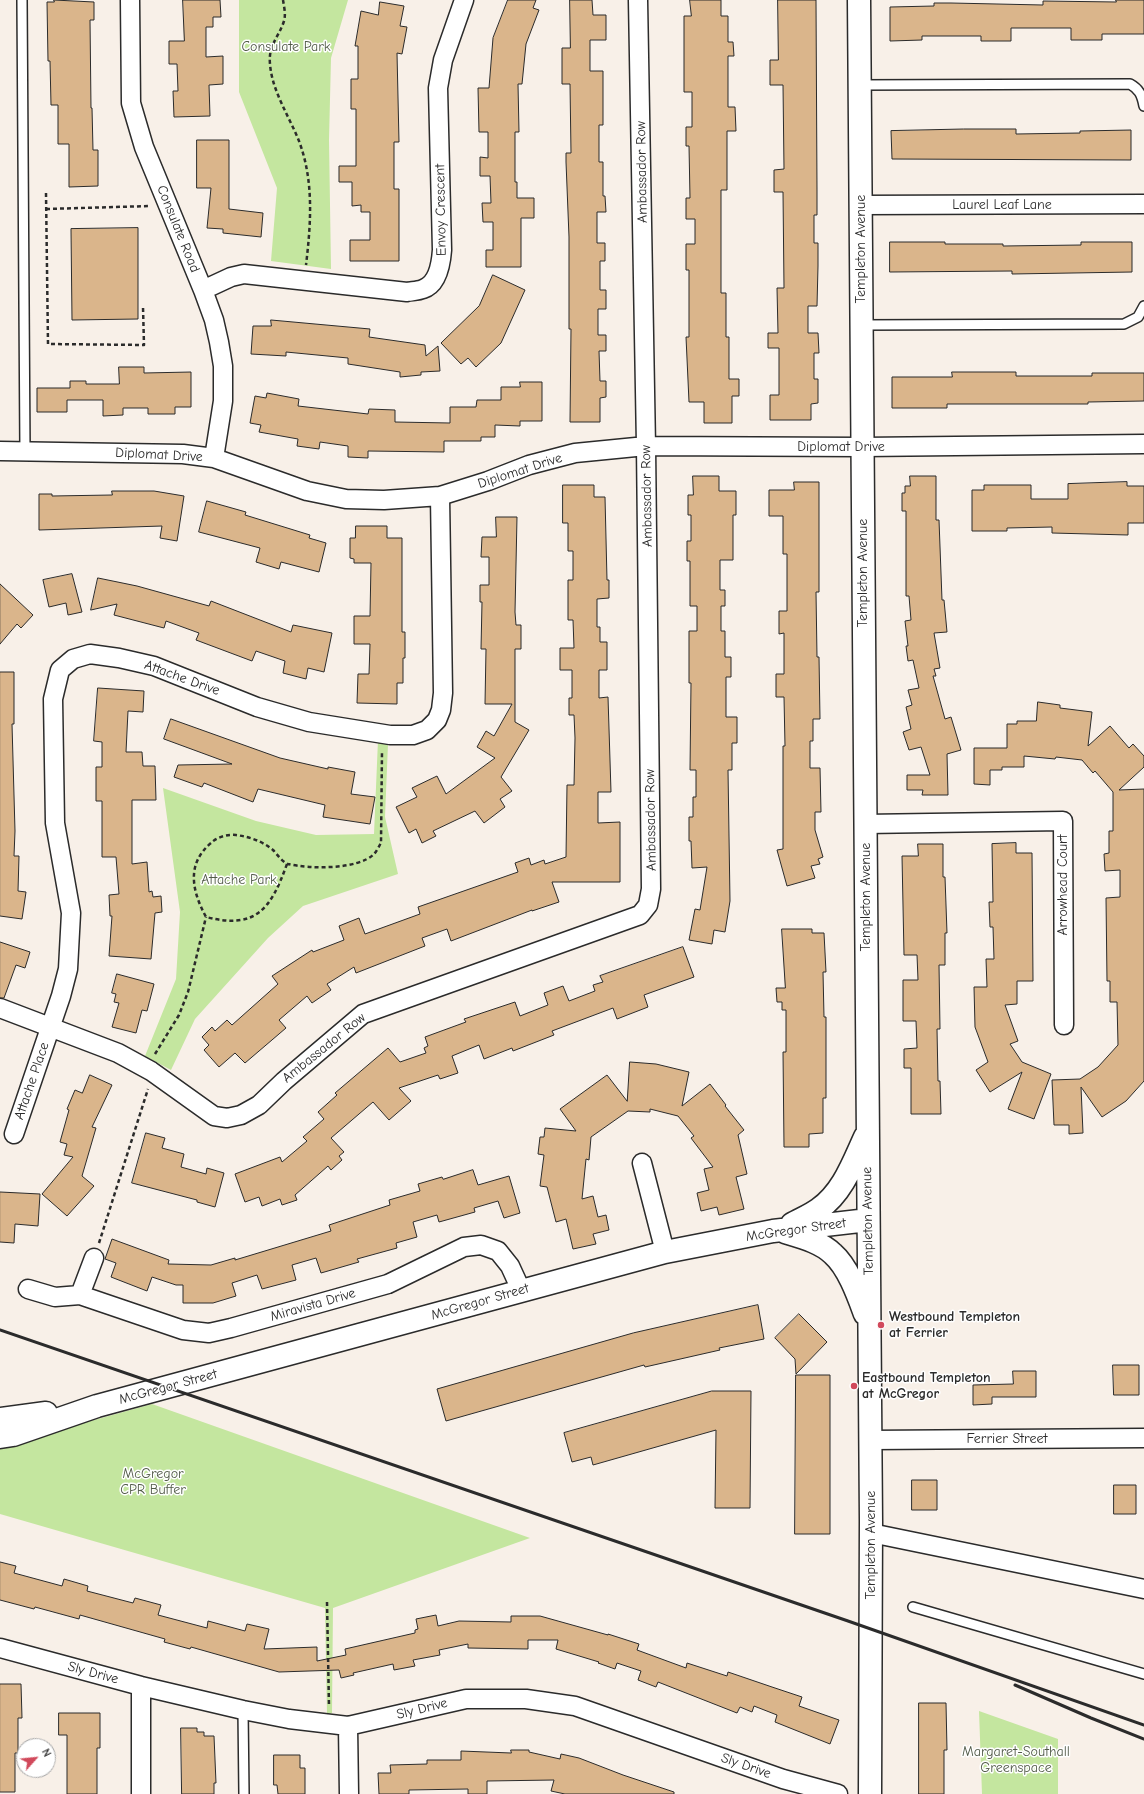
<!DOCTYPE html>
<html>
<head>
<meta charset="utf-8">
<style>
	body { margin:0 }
	#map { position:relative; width:1144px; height:1794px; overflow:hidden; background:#f8f0e8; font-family:"Comic Neue",sans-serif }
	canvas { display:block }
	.north { position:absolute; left:16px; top:1738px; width:40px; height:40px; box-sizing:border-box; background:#fff; border:1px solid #aaa; border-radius:50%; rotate:63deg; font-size:11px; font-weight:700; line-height:16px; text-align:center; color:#2b2b2b }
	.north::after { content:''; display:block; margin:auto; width:14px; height:18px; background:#d1495b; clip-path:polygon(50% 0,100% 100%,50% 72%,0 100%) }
</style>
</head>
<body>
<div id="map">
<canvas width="1144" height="1794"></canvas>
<div class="north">N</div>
</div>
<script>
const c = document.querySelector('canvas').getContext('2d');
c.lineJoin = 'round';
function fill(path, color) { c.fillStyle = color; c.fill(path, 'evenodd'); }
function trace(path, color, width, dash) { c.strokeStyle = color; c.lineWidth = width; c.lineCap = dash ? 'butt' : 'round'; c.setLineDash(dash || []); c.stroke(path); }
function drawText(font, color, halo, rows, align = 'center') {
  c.font = font + ' "Comic Neue",sans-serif'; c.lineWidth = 3; c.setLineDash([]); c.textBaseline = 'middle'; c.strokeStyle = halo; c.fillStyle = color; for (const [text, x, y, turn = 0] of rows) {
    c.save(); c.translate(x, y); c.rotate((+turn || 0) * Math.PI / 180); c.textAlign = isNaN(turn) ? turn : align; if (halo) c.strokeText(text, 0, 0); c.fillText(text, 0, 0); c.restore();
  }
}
const green = new Path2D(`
	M239,0h109l-17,58 -2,82 2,129 -60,-8 6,-73 -38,-96z
	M378,740l10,4 -3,73 13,57 -95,32 -35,32 -73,81 -24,51 -26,-14 31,-77 4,-67 -17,-124 93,33 60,14 58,-1z
	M152,1404l378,134 -197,70 -1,105 -5,1 -2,-106 -325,-94v-68z
	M979,1711l79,28v55h-76z`);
const building = new Path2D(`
	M54,0l40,2v18h-4l1,88h1l1,42h5v36l-29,1v-43h-11v-39h-7l-1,-44h-2l-1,-59h7z
	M183,0h37l1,17h-8v10h-7v30l17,-1v28l-14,1 1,31 -36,1 -1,-26h5l-1,-27h-8v-23h15z
	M508,0h28l-3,8 6,2 -13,34 -4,40h-4l1,48h-4v50h2v16h17v20h-13v49h-35v-17h7v-28h-10l-1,-19h9l-1,-27h-10v-19l8,1v-26h-9l-1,-44h11l4,-50z
	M570,0h22l1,15h13v25h-16v31h13v54h-4v37h4v34h2l1,16h-9v31h8v18h-5v29h6v19h-8v26h8v16h-7l1,30h6v16l-6,1v24h-30l1,-93h-2v-92l-3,-75v-9h5l-1,-69h-8v-36h8z
	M690,0h31v16h7v26h5l1,14h-6v51h7l1,24h-9v59h-6v103h5v44h3v42h10v17h-7v27h-28v-21h-15l-3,-65h3v-67h-3v-26h9v-25h-9v-21h4l-1,-52h-3v-19h6v-35h-8v-76h7z
	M778,0h38l1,191v24h-3v28h4v23l-1,40h-9v27h10l1,20h-5v26h4v24l-7,1v16h-41v-25h9v-47h-11v-15h10l-1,-45h7l-1,-96h-9v-22l10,-1 -1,-84h-13v-25h8z
	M1116,0h28v34h-42v6h-31v-12h-60v13h-30v-5h-59v4l-32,1v-34l44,-1v-3h17l92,2v-4l73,1z
	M380,2l24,4 -4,20 7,1 -5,27 -5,-1 2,89h-5v47h5v72h-49v-21h20v-28h-9v-7l-9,1v-24h-13v-16h17v-57h-5v-30h7v-33h-3l6,-35 17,4z
	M964,129h52v5l64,-1v-2l51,-1v30l-239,-1 -1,-28z
	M197,140h32v69l34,4 -2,24 -38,-4v-4l-16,-1 4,-40h-14z
	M138,228v91l-66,1 -1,-91z
	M890,242h55v2h58v2l78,-1v-3h51v30l-120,2v-3l-122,1z
	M493,275l32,15 -24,53 -25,24 -8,-9 -7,6 -20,-21 38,-37z
	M271,320l99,9 -1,8 56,8 1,11 12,-10 2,25 -19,1v3l-21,2v-5l-52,-8v-6l-62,-6v4l-35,-2 2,-28h18z
	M119,367h25v6l47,-1v35h-16v7h-27v-6h-25v7l-20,1v-16h-36v12h-30v-24h33v-7h16v3h33z
	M952,372h64v4h76v-3h52v28l-56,1v2h-141v4h-55v-31h60z
	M520,382h22v39h-22v5l-25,-1v12h-14v4h-37v11l-76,-1v7l-20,-1v-11l-28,-4 -1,7 -22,-3 1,-7 -39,-7 2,-7 -11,-2 5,-27 11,2 1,-5 32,6 -1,7 70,8 1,-5 26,1v12l55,1v-16h26l1,-7h24v-13h19z
	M693,476h26v15h17v24h-3v45h-13v30h5v16h-4v25h4v26h6v20h-5v40h11v26h-5v27h-4l2,131 -5,31 -11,-2 -2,14 -23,-4 6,-31 5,1 7,-43 -15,1 -1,-27h-2v-24h4v-20h3v-27h-6l1,-87h-2v-52h8v-25h-7v-45h-3v-20h4v-26h-3v-20h5z
	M910,476h26v44h3l3,80h2l3,32 -13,1 6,35 -6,1 2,7h-3l12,43 6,-2 10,33 -14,4 1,41h-26l1,-5h-16v-15h23l-9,-28 -12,3 -6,-18 8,-3 -5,-22 6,-2 -4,-15 11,-2 -6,-28 -5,1 -2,-15h2l-3,-25 6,-1 -2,-24h-3v-85h-4v-18h3v-7h5z
	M794,482h25v110h-3l1,65h2l1,62h-7v22h-3v27h10l1,44h-6v18l8,27 -5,2 2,5 -9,2 4,12 -28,8 -10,-36 6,-1v-103h2l-1,-49h-8v-23h8v-41l-5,1v-23h8v-57h-4v-38h-14v-26h25z
	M1127,482v4h17v37h-16v12l-76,-2v-6l-45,1v3h-35v-41h12v-5h47v14h37v-15z
	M563,485h31v12h11l2,83h2v18l-12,1v28h3v15h7v28h-8v28l9,-1 3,95h-13v31l22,-1v60h-68l7,20 -27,9v-1l-81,31 -4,-12 -25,9 3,8 -69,27 -2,-6 -27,17 4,6 -19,13 -5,-7 -28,24 7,8 -41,35 -10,-10 -16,14 -15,-17 5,-5 -7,-8 10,-10 3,4 12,-11 5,5 46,-41 -6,-8 40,-26 1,2 31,-12 -5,-14 20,-8 6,16 55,-20 -2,-7 100,-35 -3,-9 14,-5 2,7 13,-5 1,4 21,-7 1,-72h7l1,-47 -1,-23h-5v-17h3v-28h-12v-22h14l-1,-28h-5v-40h5v-29h-5v-28h-5z
	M112,491h42l30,5 -7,45 -17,-3 2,-12 -123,4v-36h13v2l60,-1z
	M207,501l39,11 -1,3 65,20 -1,3 17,5 -7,29 -38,-10 -2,7 -23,-7 4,-14 -61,-16z
	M496,517h21l-2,95 1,13h5v24h-6v73l14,8 -28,47 11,14 -12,8 5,8 -21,16 -9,-12 -42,20 3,5 -14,7 -6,-14 -7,4 -13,-26 21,-10 -5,-9 25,-12 9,18 49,-36 -18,-11 9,-16 8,5 18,-32h-27l1,-55h-5l1,-47h-2v-17h9v-28h-8l1,-20h14z
	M356,526h31v12h15v94h3v26h-2v25h-6v21l-40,-1 1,-29h11l1,-30h-16v-28h16l1,-53h-17v-4l-4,-1v-20h5z
	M72,574l10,38 -14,3 -2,-12 -17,4 -6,-27z
	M98,578l39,8 72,20 2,-5 80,31 2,-7 39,8 -8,39 -16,-4 -2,11 -23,-6 2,-12 -29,-10 -4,10 -56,-21 3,-7 -33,-12 -2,7 -50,-13 3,-11 -26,6z
	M0,584l33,31 -12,13 -4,-4 -17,20z
	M0,672h14v52h-2l3,107 -1,25h5l-1,35 8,1 -4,27 -22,-3z
	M98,688l46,3 -1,21 -15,-1 -2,41h16l1,14h12l1,34h-24v64l15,-2 2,30 3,-1 1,6 8,-1 1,16 -7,1 -4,46 -42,-3 3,-40h-2l-1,-21 10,-1 -3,-37h-14v-56h-6v-34h6v-25l-8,-1z
	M1038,702l22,3v3l32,4 -4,34 22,-20 19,22 4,-4 11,12v11l-25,23 25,-1v292l-18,20 -24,16 -21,-30 2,46 -14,1v-9h-15l-2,-45 28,-1 18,-12 20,-22 -1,-43h-7v-21h-3l-1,-83 14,-1v-27l-15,1 -1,-17 5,-1v-22h4v-39l-18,-21 -2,2 -11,-13 -26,-3 -1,2 -31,-3v11h-22v3h-12v15l-16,-1v-36h33v-24h10v-3h19z
	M171,719l109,39 48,11v-2l27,5 -4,22 24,3 -5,27 -47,-7 2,-12 -67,-16 -5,13 -49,-19 -2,4 -28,-10 4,-12 54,-1 -68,-25z
	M1016,843v10h16l1,128h-16v23l-12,1 13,36 -8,3 12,18 29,12 -17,45 -26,-10 14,-37 -32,20 -14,-22 12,-8 -13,-35 -1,-40h13l-1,-28h8l-1,-32h-3l-1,-25h4l-1,-58z
	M918,844h25v33h2l2,56h-2v32h-6l1,64h-3l1,52h2l1,33h-30v-46h-7v-19l13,-1 -1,-27h-13v-41h15l-1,-25h-13l-2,-99h16z
	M782,929h30v4h12l2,39h-3l1,45h2v81h-3v35l-14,1v13h-25l-1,-95h3v-42h-4v-8h-5l-1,-14h9z
	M0,942l30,10 -5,16 -9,-3 -12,33h-4z
	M683,947l11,30 -50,18 4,12 -31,12 -4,-11 -61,23 2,4 -41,16 -1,-3 -28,11 -5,-14 -27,11 6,17 -18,6 -2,-4 -39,13 12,13 -22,19 -16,-18 -42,36 13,14 -5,4 3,4 -11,10 -3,-4 -33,29 2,5 -15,5 -2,-6 -18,7 -3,-9 -14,5 -10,-28 45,-17 2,5 25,-21 -4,-4 21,-18 -6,-7 19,-17 -2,-2 53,-45 12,14 26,-9 -2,-5 4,-2 -3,-9 41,-15 -2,-3 51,-17 5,14 28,-11 -4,-12 19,-7 6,15 26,-10 -2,-6 10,-3 -3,-6z
	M117,974l37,10 -7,27 -5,-1 -6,23 -24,-6 7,-24 -5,-1 2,-8 -4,-1z
	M630,1062l26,2 33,8 -7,34 28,-22 16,21 -1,1 19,24 -6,5 9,39 -11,3 8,32 -25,6 -2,-8 -16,4 -4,-18 12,-3 -5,-21 9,-2 -22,-29 3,-2 -16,-20 -28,-7v3l-22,-1 -37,26 -2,23 -3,-1 -4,40 11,-3 5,21 8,-2 3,15 -16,4 3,10 -23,5 -7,-30 -10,3 -9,-35 -7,-1 4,-31 -6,-1 2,-17h4l1,-9 31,3 -16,-22 47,-34 20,26z
	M90,1075l22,10 -20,42 4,1 -14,48 12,10 -27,30 -25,-22 31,-37 -9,-2 3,-11 -7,-2 9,-32 -2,-1 8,-19 7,3z
	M146,1133l19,5 -3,10 22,6 -3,13 25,7 1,-6 17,5 -9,34 -18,-5v-2l-65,-17z
	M473,1170l5,15 31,-9 11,37 -16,5 -6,-17 -24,7 1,4 -36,10 -2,-7 -24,7 4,15 -21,6 1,5 -40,11 2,3 -38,11 -5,-15 -24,7 4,15 -34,9 -5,-14 -25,8 4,13 -23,7h-30v-18h-7l-24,-8 -5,14 -36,-14 5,-14 -11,-4 7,-20 57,21 -1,4 43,1 24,-7v2l96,-29 -2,-6 61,-20 -1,-5 31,-9 -2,-7 24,-7 1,2z
	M0,1192l40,2 -2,32 -23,-2 -1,19 -14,-1z
	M758,1305l6,34 -45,9 1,2 -75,17 -1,-2 -198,56 -9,-32 196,-56z
	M799,1314l28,28 -31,32 -1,-15 -20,-21z
	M1113,1365h26v30h-25z
	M1013,1371h23v26h-44v7l-19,1v-20l40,-1z
	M796,1375h34v159h-35z
	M712,1391h39l-1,117h-35l1,-78 -123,35 -2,-8 -19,5 -8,-29z
	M912,1480h25v30h-25z
	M1114,1485h22v29h-22z
	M0,1562l16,4 -2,7 48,13 2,-7 24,7 -1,5 46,12 2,-5 26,7 -3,10 49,13 1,-7 37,10 2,-7 22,5 -5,20 53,-2v14l29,-6 -1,-6 70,-16v-3l3,-1 -2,-10 20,-4 2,11 21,-5 52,1v-6h29l68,19v-1l31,10 -2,6 49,18 1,-5 40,13 1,-4 44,15 30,10 -3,9 40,14 -9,24 -55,-22 2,-7 -23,-9 -2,6 -12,-5 -3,6 -79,-31 -2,5 -18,-7 3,-9 -24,-8 -2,6 -17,-6 1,-1 -43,-13 2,-9h-30v9l-60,-1v-4l-29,6 1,5 -27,5 2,6 -21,4 -1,-6 -40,9 1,2 -13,3 -2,-8 -60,2 -88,-25 -1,2 -26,-7 1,-3 -85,-24 -1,4 -44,-12 -1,2 -34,-9z
	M0,1684h21l1,34h-4v35h-3v39h-15z
	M919,1703h27l1,47h-3v44h-25z
	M59,1713h41v35h-3v46h-30v-59h-8z
	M181,1728h16v4h7v4h10l2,47h-2v11h-32z
	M511,1750h18v2l31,7 1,-5 18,4 44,17 51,17v2h-109l-14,-3 3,-11 -67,1v13h-19v-5l-59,1v4h-30l-1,-21h13l-1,-8 37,-1v-4h34v-9l50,2z
	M274,1755h26v13h5v26h-27l-1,-9h-3z`);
const path = new Path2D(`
	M283,0c1,6 3,15 1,21 -5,16 -16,24 -14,43 2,27 19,52 29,77 15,40 12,82 7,124
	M46,193l2,151 96,1 -1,-38
	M46,209l104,-3
	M287,864c-16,44 -30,66 -81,53 -14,-26 -20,-53 5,-74 6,-6 17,-9 25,-8 14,2 26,6 37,15 4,4 9,12 15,14 21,5 70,6 86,-10 3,-3 5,-8 7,-11l1,-92
	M155,1054l24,-39 9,-23 18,-75
	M99,1243l49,-154
	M327,1602l2,105`);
const service = new Path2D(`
	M22,0l3,451
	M859,85l271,-1c9,5 12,11 14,22
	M861,325l263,-1 14,-7 6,-11
	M913,1607l231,67
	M243,1710l1,84`);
const minor = new Path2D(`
	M130,0l1,103 13,44 59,143 11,30 5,22 4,24v35l-9,57
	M860,205l284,-1
	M203,290l28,-13 13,-3 163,18c5,-1 11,-1 16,-3 15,-5 18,-25 19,-39l-4,-162 5,-28 21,-60
	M0,451l183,3 31,4 93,33 39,8 38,1 56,-4 48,-15 41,-16 46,-12 71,-7 216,1 282,-3
	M865,824l198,-3 1,204
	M0,1008l118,45 33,18 63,45 13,2 14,-3 18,-10 25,-24 79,-67 277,-99 8,-10 3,-16 -5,-443 -8,-446
	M14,1134l47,-138 7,-27 3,-56 -16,-90 -2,-124 7,-29 13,-11 17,-5 29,4 35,8 103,41 52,15 81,13h23l14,-5 10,-10 4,-10 2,-17 -3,-197
	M642,1163l23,89
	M28,1289l27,8 25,-2 103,35 26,3 22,-5 157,-44 76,-37 17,-2 17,6 12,15 11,24
	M80,1295l14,-37
	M870,1440l274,-2
	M871,1533l273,56
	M0,1648l141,38 102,24 46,9 59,7 118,-27h60l49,7 208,73 55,15
	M141,1686v108
	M348,1726l1,68`);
const tertiary = new Path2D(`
	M859,0l12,1521 -1,273
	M792,1224c9,-5 19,-9 27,-15 24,-17 34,-46 46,-72
	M785,1232c16,5 36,10 48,22 15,13 25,41 32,60
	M0,1419l46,-6
	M0,1437l13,-2 84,-29 568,-154 108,-21 95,-11`);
const rail = new Path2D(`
	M0,1330l848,291 296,104
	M1015,1685l76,33 53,21`);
const markers = [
	[881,1325,4,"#d1495b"],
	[854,1386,4,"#d1495b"]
];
const parkNames = [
	["Consulate Park",286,47],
	["Attache Park",239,880],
	["McGregor",153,1474],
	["CPR Buffer",153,1490],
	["Margaret-Southall",1016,1752],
	["Greenspace",1016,1768]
];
const streetNames = [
	["Ambassador Row",642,172,-91],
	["Laurel Leaf Lane",1002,205],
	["Envoy Crescent",441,210,-91],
	["Consulate Road",178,229,68],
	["Templeton Avenue",861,249,-90],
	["Diplomat Drive",841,447],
	["Diplomat Drive",159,455,3],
	["Diplomat Drive",520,471,-18],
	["Ambassador Row",647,496,-91],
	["Templeton Avenue",863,573,-90],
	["Attache Drive",182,678,20],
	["Ambassador Row",651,820,-91],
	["Arrowhead Court",1063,885,-90],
	["Templeton Avenue",866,897,-90],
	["Ambassador Row",324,1048,-39],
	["Attache Place",32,1081,-71],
	["Templeton Avenue",868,1221,-91],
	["McGregor Street",796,1230,-8],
	["McGregor Street",480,1302,-16],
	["Miravista Drive",313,1305,-16],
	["McGregor Street",168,1387,-15],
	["Ferrier Street",1007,1439],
	["Templeton Avenue",871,1545,-90],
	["Sly Drive",93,1673,15],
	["Sly Drive",422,1709,-14],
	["Sly Drive",746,1766,19]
];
const poiNames = [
	["Westbound Templeton",889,1317],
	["at Ferrier",889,1333],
	["Eastbound Templeton",862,1378],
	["at McGregor",862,1394]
];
fill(green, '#c4e69f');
fill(building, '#dab58b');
trace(building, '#2b2b2b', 1);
trace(service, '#2b2b2b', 12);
trace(minor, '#2b2b2b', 21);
trace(tertiary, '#2b2b2b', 25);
trace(path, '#2b2b2b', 2.5, [4, 3]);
trace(service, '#fff', 9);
trace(minor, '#fff', 18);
trace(tertiary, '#fff', 22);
trace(rail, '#2b2b2b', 3);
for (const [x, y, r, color] of markers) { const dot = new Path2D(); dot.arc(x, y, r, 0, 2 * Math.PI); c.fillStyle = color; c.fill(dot); trace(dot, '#fff', 1.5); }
drawText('14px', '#515a48', '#fff', parkNames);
drawText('14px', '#2b2b2b', '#fff', streetNames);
drawText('bold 14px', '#2b2b2b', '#fff', poiNames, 'left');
</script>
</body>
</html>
